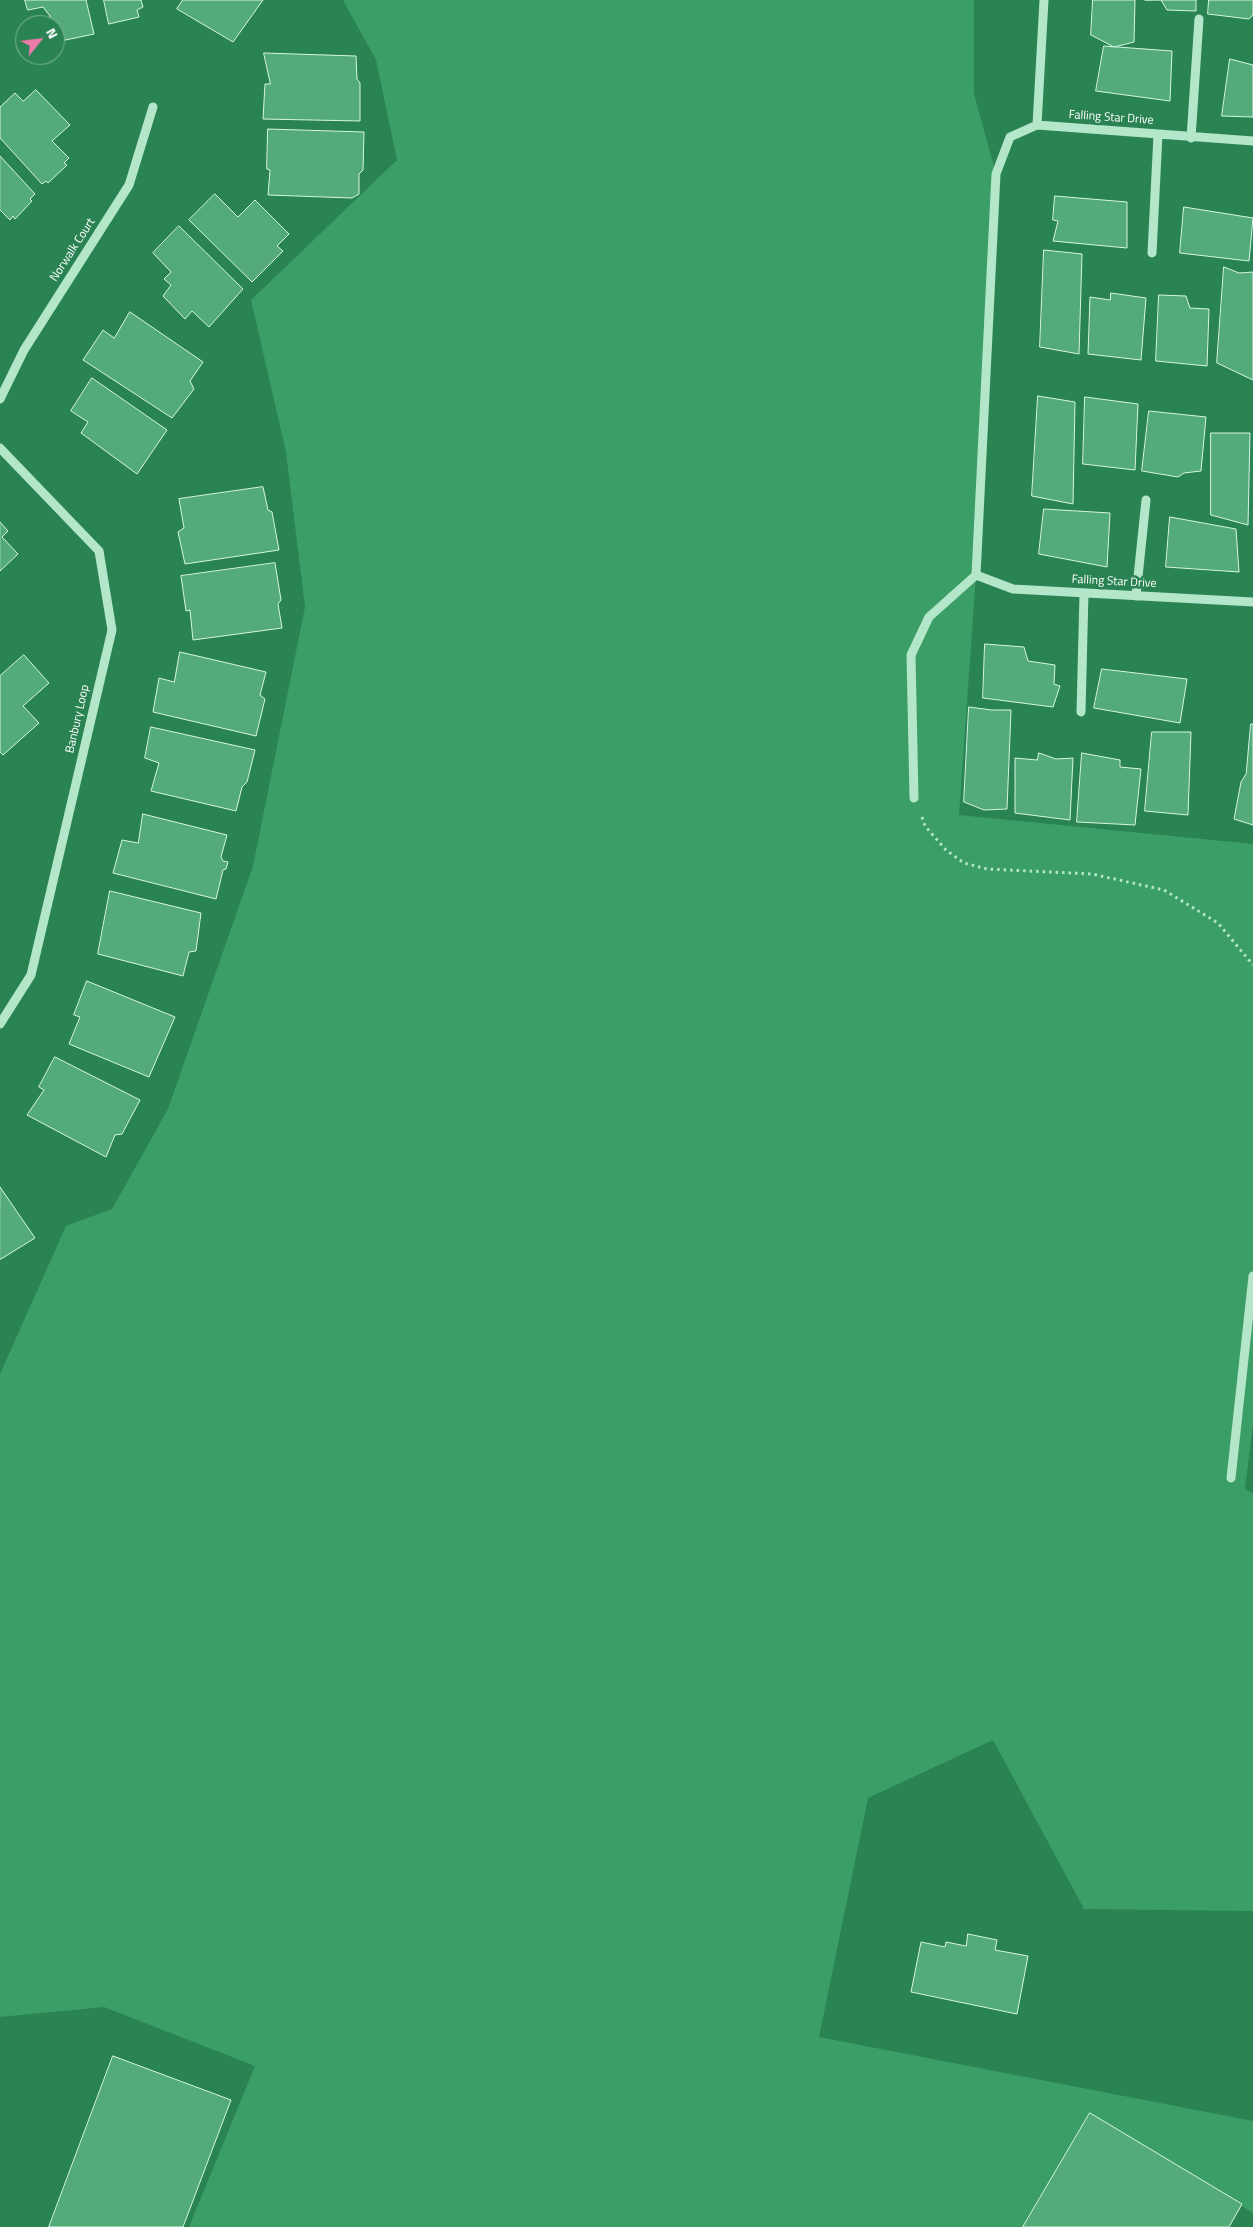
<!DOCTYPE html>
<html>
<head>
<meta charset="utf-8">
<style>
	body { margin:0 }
	#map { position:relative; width:1253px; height:2227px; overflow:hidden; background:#2a8352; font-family:"Titillium Web",sans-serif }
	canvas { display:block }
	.north { position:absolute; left:15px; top:15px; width:50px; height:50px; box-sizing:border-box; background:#2a8352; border:1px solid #7fb597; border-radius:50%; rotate:61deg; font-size:14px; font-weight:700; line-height:20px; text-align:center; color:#fff }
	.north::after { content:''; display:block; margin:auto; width:18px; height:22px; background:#ed7ba9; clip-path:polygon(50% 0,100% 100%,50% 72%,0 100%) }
</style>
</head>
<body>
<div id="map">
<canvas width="1253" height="2227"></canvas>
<div class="north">N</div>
</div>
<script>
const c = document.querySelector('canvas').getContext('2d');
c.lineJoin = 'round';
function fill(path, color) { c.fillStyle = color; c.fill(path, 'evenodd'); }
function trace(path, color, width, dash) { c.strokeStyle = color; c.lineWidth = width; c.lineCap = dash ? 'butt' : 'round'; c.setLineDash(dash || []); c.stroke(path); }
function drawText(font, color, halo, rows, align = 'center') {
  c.font = font + ' "Titillium Web",sans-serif'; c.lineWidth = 5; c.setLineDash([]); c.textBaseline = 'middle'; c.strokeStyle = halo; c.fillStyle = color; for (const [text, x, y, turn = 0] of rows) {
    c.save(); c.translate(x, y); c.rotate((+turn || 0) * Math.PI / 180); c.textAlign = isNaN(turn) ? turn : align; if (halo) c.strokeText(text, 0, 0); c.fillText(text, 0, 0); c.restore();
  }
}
const green = new Path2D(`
	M343,0h631v94l22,80 -20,401 -17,240 294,29v580l-8,65 8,4v418l-169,-2 -91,-169 -125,58 -49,239 434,84v92l-163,-100 -67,114h-834l66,-161 -151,-59 -104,10v-643l66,-148 46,-17 56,-100 85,-243 52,-259 -19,-155 -35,-152 146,-140 -21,-100z`);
const building = new Path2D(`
	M25,0h61l8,34 -38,8 -1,-17h-3l-2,-9 -7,-9 -15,3z
	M104,0h37l2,7 -6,3 2,7 -30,7z
	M183,0h80l-30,42 -56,-33z
	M1093,0h42l-1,42 -20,5 -23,-12z
	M1145,0h51v11l-29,-1 -6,-10z
	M1209,0h44v15l-4,4 -41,-5z
	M1104,46l68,5 -2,50 -74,-10z
	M264,53l92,3 1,23 3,4v38l-97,-2 2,-35h5z
	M1230,59l23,6v52l-31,-1z
	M36,90l34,35 -18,16 17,17 -5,5 3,2 -19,18 -2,-2 -4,3 -42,-46v-31l15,-14 8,8z
	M268,129l96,3 -1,38 -4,4v20l-7,4 -84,-3 2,-25 -3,-1z
	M0,156l35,38 -5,5 2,2 -17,18 -2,-3 -3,4 -10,-10z
	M215,194l23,23 17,-17 34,34 -12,12 6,5 -31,31 -63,-62z
	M1055,196l72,6v46l-74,-7 5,-20 -5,-1z
	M1184,207l69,11 -4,43 -69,-8z
	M179,226l64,63 -34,38 -17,-16 -7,8 -22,-23 8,-11 -7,-6 7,-7 -18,-19z
	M1044,250l38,4 -3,100 -39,-7z
	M1224,267l15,6 14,-1v108l-36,-17z
	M1111,293l35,5 -5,62 -53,-6 2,-57 20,3z
	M1159,295l27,1 4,12 19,1 -2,57 -51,-5z
	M130,312l73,50 -13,19 4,8 -22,29 -89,-58 20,-30 11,8z
	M92,378l75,52 -30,44 -56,-41 7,-11 -17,-11z
	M1038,396l37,6 -2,102 -41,-8z
	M1085,397l53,7 -3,66 -52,-6z
	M1149,411l57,6 -5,54 -17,2 -6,4 -36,-6z
	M1211,433h39l-2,92 -37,-10z
	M263,487l5,23 4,2 7,38 -94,14 -7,-32 6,-4 -5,-29z
	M1044,509l66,4 -3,54 -68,-13z
	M1170,517l66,12 3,43 -73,-5z
	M0,522l8,9 -6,6 16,17 -18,17z
	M275,563l6,37 -3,4 4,24 -89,12 -3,-30 -4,1 -5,-35z
	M985,644l39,3 4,14 27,4 -1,19 6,2 -7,21 -70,-9z
	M180,652l86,20 -6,23 5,4 -9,37 -103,-24 6,-34 15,4z
	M24,655l25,28 -26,23 16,17 -36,32 -3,-3v-76z
	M1102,669l85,10 -7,44 -86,-15z
	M969,707l23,3h19l-4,99 -23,1 -20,-8z
	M1251,724h2v101l-19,-6 7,-37 5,-8z
	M151,727l104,23 -8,32 -5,5 -6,24 -85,-20 8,-28 -14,-5z
	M1152,732h39l-3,83 -43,-4z
	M1039,753l17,6 17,-1 -3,62 -55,-7v-55l22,2z
	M1082,753l38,7v7l21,2 -6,56 -58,-3z
	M143,814l84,21 -6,22 2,4 5,1 -2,7 -3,1 -7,29 -103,-26 9,-33 16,3z
	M110,891l91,22 -5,38 -7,1 -6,24 -85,-22z
	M87,981l88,36 -26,60 -80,-33 11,-27 -6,-2z
	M55,1057l85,43 -18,34 -7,1 -9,22 -79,-42 17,-25 -5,-3z
	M0,1187l35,51 -34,21h-1z
	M968,1934l29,6 -2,10 33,6 -11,58 -106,-22 10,-50 24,5 1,-5 20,4z
	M113,2056l118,44 -48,127h-134z
	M1090,2113l152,91 -13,23h-206z`);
const path = new Path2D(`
	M922,817l3,9 21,24 18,13 23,6 105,5 72,16 54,33 35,42`);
const minor = new Path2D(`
	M1037,125l7,-125
	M1191,138l8,-119
	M1152,253l6,-118
	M0,399l24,-49 105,-165 24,-78
	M0,448l99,103 13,79 -81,345 -31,49
	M976,575l37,14 240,13
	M1136,596l10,-96
	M1081,712l3,-119
	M914,798l-3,-143 18,-38 47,-42 20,-401 14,-37 27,-12 216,16
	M1231,1478l22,-202`);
const streetNames = [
	["Falling Star Drive",1111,118,4],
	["Norwalk Court",73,250,-57],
	["Falling Star Drive",1114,582,3],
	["Banbury Loop",78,719,-77]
];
fill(green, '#3b9e66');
fill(building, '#53ab79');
trace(building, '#d7f5e4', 1);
trace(path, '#b4e6ca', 3, [2.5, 4]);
trace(minor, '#b4e6ca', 9);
drawText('12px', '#fff', '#2a8352', streetNames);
</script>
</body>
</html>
